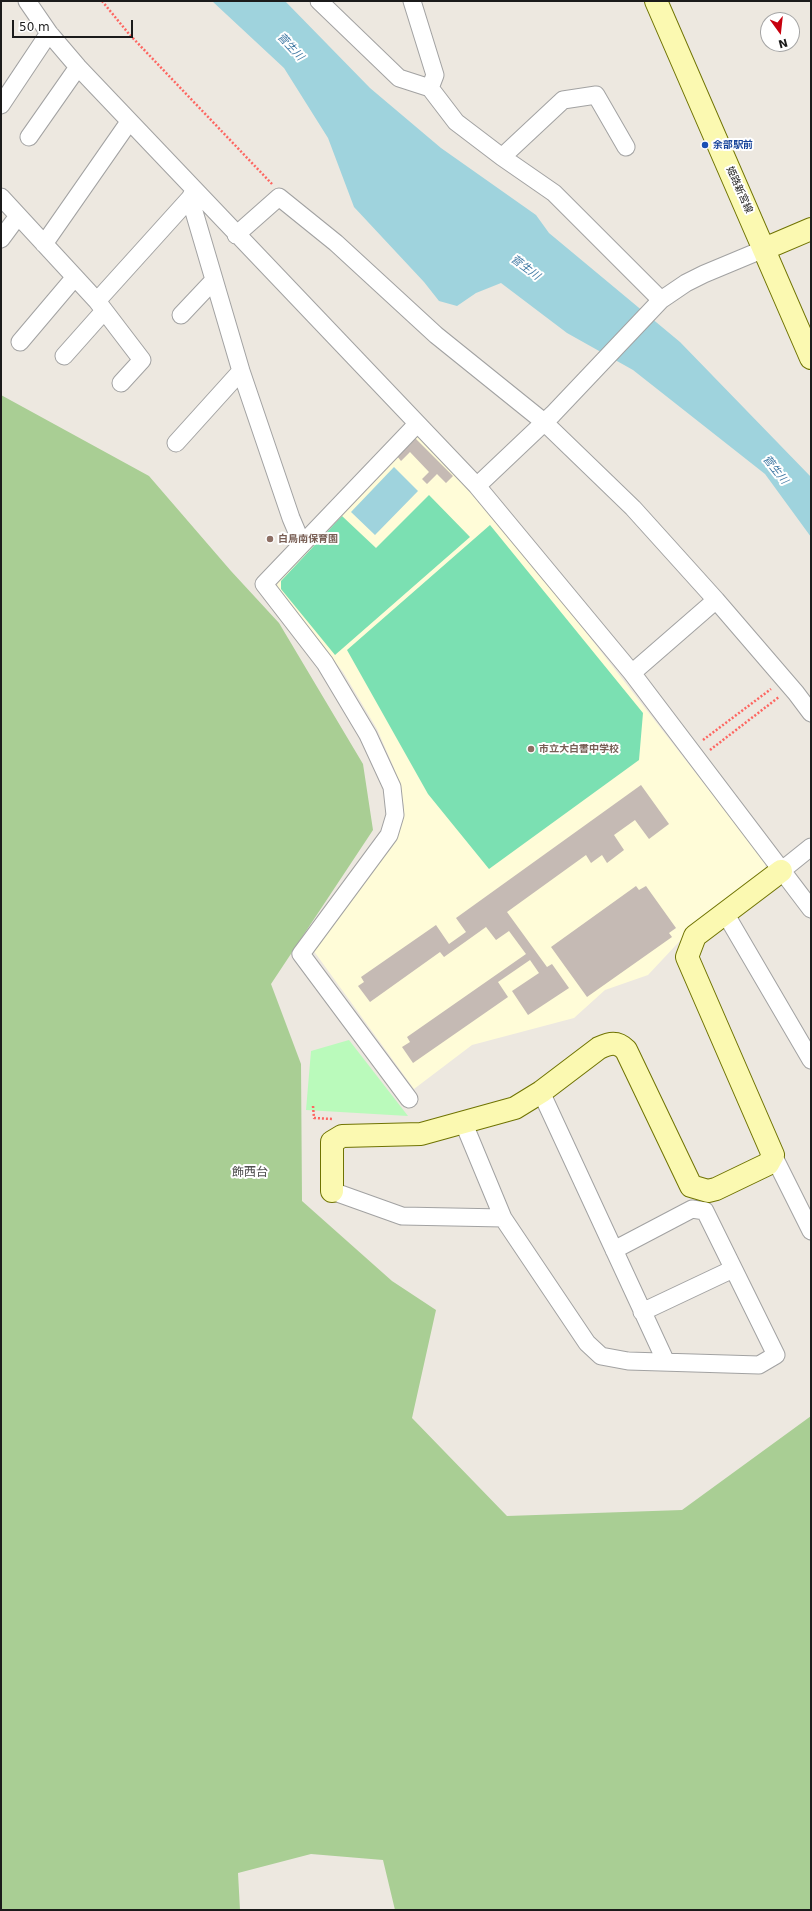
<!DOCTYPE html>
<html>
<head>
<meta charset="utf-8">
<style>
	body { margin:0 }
	#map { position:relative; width:812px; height:1911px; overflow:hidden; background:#ede8e0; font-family:"DejaVu Sans",sans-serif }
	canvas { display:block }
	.frame { position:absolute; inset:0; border:2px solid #1b1b1b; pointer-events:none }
	.north { position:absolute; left:760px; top:12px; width:40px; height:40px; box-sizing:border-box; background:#fff; border:1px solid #a4a4a4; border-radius:50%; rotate:165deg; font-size:11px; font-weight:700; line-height:16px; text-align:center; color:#1b1b1b }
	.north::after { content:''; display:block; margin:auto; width:14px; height:18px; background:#c7000e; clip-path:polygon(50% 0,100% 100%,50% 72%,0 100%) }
	.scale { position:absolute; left:12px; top:20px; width:121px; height:18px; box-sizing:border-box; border:2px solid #1b1b1b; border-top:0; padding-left:5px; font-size:12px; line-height:14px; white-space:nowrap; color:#1b1b1b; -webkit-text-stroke:3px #fff; paint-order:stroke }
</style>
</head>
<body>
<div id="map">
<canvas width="812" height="1911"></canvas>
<div class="frame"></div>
<div class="north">N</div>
<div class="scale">50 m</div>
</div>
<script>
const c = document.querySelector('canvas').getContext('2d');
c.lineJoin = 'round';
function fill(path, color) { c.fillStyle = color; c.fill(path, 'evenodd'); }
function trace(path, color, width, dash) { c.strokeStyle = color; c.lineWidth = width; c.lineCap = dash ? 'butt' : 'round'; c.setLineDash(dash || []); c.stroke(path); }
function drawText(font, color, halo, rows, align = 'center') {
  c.font = font + ' "DejaVu Sans","Noto Sans JP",sans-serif'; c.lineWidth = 4; c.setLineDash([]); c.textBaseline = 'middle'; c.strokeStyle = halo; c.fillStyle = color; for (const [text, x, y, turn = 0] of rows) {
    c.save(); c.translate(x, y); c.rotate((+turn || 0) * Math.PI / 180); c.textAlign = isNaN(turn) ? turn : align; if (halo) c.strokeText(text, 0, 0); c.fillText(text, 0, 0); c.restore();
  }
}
const education = new Path2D(`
	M415,434l41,42 93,109 217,278 -2,9 -72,56 -44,47 -43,15 -31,28 -102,27 -58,44 -101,-139 82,-112 9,-32 -10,-38 -17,-39 -34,-57 -65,-82 -1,-9z`);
const forest = new Path2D(`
	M1,395l148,81 82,95 48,52 84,141 10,66 -102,154 30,80 1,137 90,80 44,29 -24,108 95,98 175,-6 129,-94v494h-416l-12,-50 -72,-6 -73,19 2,37h-239z`);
const park = new Path2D(`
	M349,1040l59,76 -102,-6 5,-59z`);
const pitch = new Path2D(`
	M429,495l41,42 -135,118 -54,-66v-8l61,-65 34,32z
	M490,525l153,188 -4,47 -150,109 -61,-75 -81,-144z`);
const water = new Path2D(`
	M212,1h73l85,87 71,60 95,67 13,18 131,109 131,135v60l-46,-63 -132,-104 -66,-37 -66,-50 -25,10 -19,13 -18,-5 -15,-19 -70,-75 -26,-69 -44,-70z
	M394,467l24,24 -43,44 -24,-23z`);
const building = new Path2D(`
	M415,438l38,38 -7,7 -9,-9 -10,10 -5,-5 7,-7 -19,-20 -9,9 -4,-5z
	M641,785l28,39 -20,15 -14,-19 -21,15 10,15 -17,13 -5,-8 -11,8 -5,-8 -79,57 40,55 5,-3 17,24 -41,27 -16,-24 27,-18 -9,-13 -32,22 10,15 -95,66 -11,-16 8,-5 -3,-5 119,-83 -17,-23 -13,9 -10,-13 -42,30 -4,-5 -70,50 -12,-16 6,-4 -3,-5 75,-52 13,19 17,-12 -10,-14z
	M636,886l3,4 7,-4 30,42 -7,5 3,4 -85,60 -36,-50z`);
const path = new Path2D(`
	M102,1l27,33 143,150
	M703,740l68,-51
	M710,750l69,-53
	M313,1106l1,12 19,1`);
const street = new Path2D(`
	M27,1l22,32 29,34 399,419 155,187 179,236
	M319,1l80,77 31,10 26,34 46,35 52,36 107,107
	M412,1l23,74 -5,13
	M1,105l48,-72
	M29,137l49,-70
	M502,157l61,-57 33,-5 30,52
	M1,197l96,104 93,-103 4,-7
	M190,198l51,173 50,147 11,26
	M236,235l43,-38 57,46 100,92 108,87 89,86 83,92 80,93 15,20
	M1,239l17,-23
	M44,244l85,-122
	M97,301l45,59 -21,23
	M181,315l33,-35
	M20,342l55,-65
	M64,356l40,-45
	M176,443l65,-72
	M477,486l76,-72 108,-114 25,-17 18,-9 60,-25
	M632,673l84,-73
	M781,871l30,-24
	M725,913l86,147
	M541,1092l125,270
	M409,1099l-108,-145 88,-119 6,-20 -3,-28 -24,-52 -43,-72 -61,-79 153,-160
	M464,1124l39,94 84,125 14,13 27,5 131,4 17,-10 -71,-144 -13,-2 -78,41
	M773,1155l38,76
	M332,1191l70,25 101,2
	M642,1312l91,-43`);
const secondary = new Path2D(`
	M656,1l155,357
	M764,249l47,-20
	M332,1191v-49l10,-6 79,-2 94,-26 26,-16 58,-44c11,-5 18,-7 27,2l65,136 17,5 8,-2 52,-25 5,-9 -86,-198 8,-21 86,-65`);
const markers = [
	[705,145,4,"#1a4fb4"],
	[270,539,4,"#8d6e63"],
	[531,749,4,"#8d6e63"]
];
const transitNames = [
	["余部駅前",713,145]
];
const streetNames = [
	["姫路新宮線",739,190,66]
];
const educationNames = [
	["白鳥南保育園",278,539],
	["市立大白書中学校",539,749]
];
const waterNames = [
	["菅生川",290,47,47],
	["菅生川",525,268,37],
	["菅生川",775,470,52]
];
const quarterNames = [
	["飾西台",250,1173]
];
fill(education, '#fffcd8');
fill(forest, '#a9ce94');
fill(park, '#bafabb');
fill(pitch, '#7be0b2');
fill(water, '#9fd3dd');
fill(building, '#c5bab4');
trace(street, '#a2a2a2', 19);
trace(secondary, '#6f7302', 24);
trace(path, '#fd6661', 2.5, [2, 2]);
trace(street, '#fff', 17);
trace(secondary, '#fbf9b1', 22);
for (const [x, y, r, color] of markers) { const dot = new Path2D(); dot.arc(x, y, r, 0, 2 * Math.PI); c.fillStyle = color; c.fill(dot); trace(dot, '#fff', 1.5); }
drawText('bold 10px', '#164399', '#fff', transitNames, 'left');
drawText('10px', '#1b1b1b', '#fff', streetNames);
drawText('bold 10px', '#785e54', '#fff', educationNames, 'left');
drawText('italic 11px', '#437ba5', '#fff', waterNames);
drawText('12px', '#4e4e4e', '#fff', quarterNames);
</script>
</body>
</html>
